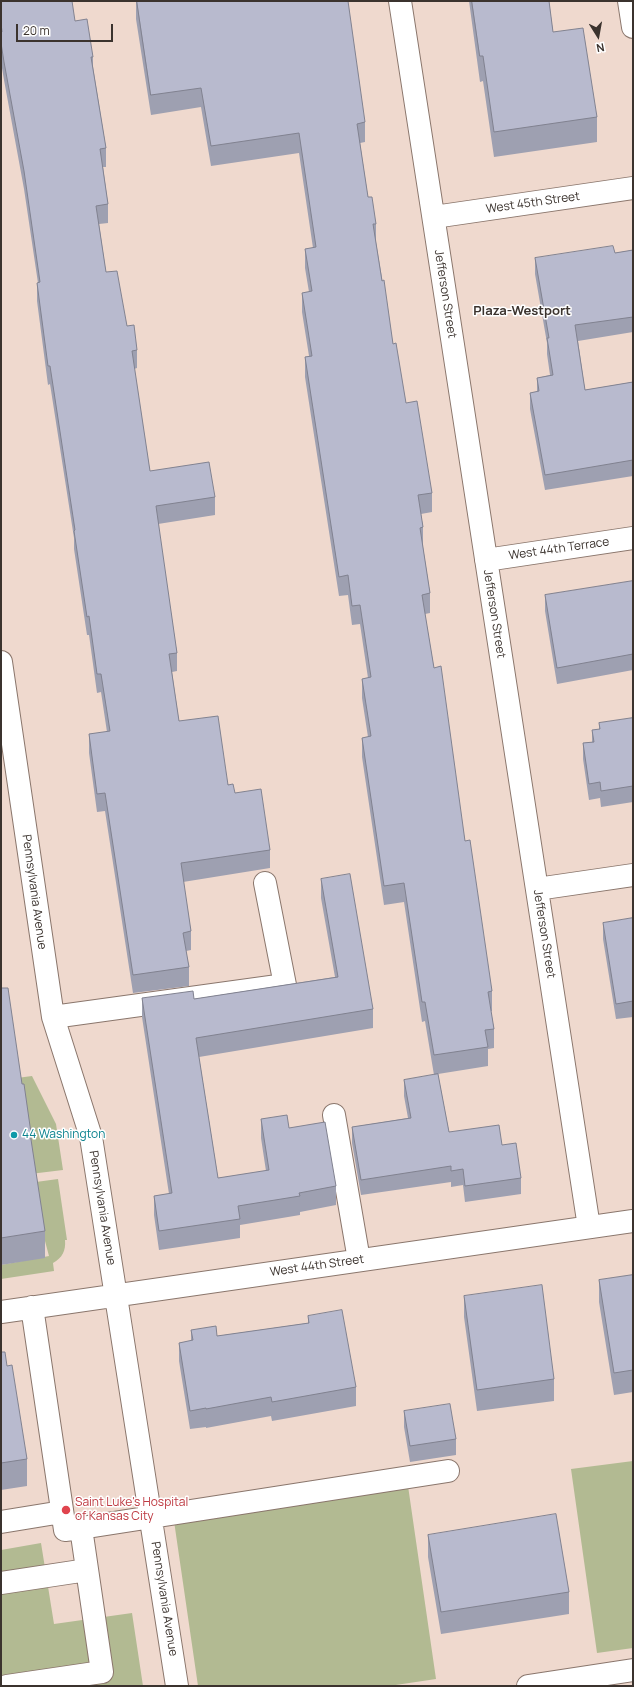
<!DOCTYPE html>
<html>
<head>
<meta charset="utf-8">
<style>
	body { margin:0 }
	#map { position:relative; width:634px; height:1687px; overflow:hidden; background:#efd9ce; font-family:Manrope,sans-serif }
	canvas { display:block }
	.frame { position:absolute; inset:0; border:2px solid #3b332e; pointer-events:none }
	.north { position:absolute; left:578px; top:16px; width:40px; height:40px; -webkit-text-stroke:3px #fff; paint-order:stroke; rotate:169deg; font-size:11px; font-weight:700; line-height:16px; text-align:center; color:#3b332e }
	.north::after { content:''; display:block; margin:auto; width:14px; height:18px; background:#3b332e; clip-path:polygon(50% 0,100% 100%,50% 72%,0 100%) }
	.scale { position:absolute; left:16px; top:24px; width:97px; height:18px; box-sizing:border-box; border:2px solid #3b332e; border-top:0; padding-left:5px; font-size:12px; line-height:14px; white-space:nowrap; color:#3b332e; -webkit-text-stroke:3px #fff; paint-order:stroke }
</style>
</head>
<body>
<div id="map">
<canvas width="634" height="1687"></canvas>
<div class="frame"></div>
<div class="north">N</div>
<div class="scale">20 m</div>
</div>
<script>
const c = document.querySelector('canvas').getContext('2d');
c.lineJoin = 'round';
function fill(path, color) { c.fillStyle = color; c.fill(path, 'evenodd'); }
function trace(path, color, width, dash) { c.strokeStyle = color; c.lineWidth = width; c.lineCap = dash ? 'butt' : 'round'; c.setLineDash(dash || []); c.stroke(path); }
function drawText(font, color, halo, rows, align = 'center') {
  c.font = font + ' Manrope,sans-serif'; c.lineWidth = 3; c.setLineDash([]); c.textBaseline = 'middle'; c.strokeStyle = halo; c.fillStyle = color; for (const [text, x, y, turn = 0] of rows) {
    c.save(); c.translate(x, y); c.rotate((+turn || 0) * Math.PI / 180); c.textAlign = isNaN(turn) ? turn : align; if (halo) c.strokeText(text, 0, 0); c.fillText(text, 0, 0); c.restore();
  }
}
const green = new Path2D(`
	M32,1076l24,48 7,46 -33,4 -13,-96z
	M58,1179l9,61h-2c1,11 -3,18 -12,23l1,8 -53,8v-14l48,-9 -4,-15 -9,-59z
	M633,1461v187l-36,5 -26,-184z
	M408,1486l28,193 -47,7h-191l-24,-165z
	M41,1543l13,81 78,-11 11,73h-142v-136z`);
const minor = new Path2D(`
	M400,1l189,1226
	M629,1l4,26
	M434,217l199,-29
	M486,560l147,-22
	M1,662l52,355 38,120 86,549
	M537,889l96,-14
	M53,1017l232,-32 -20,-102
	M334,1115l25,145
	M32,1307l33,223 16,-2
	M1,1312l632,-91
	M1,1522l61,-10
	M1,1583l86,-13
	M7,1686l95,-14 -21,-144 367,-57
	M528,1686l105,-16`);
const wall = new Path2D(`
	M1,1l74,20 18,36v10l13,81v19h-3l5,37v19l-9,1 7,48 21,54 10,24v18l-3,1 16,102 65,26v18l-57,9 19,129v18l-5,1 7,49 56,72 35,57v18l-87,14 8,49v19l-5,1 3,16v19l-56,7 -28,-182 -8,1 -8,-59v-19l18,-2 -6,-40 -4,1 -8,-58h-2l-13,-86v-11l-24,-154 -2,1 -11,-84v-18h1l-14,-94 -20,-109 -3,-18z
	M136,1l229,121v20l-5,1 8,54 8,27v18l17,102 13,59 26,90v19l-11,2 2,13v20l7,46v20l-5,1 9,54 58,323v20h-1l3,18v19l-6,1v17l-50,8 11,58 53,13 19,33v16l-56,8 -2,-17 -12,2v-5l-90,13 -9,-52v-16l56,-9 -4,-22v-16l30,-5 -9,-54 -3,1 -18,-120 -20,3 -22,-148v-19l6,-1 -6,-39v-19l6,-1 -8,-54 -8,1 -4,-30 -9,1 -34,-219v-20l4,-1 -7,-44v-19l7,-1 -4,-24v-19l8,-1 -14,-95 -88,13 -10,-59 -50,8 -15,-96z
	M469,1h80l4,31 44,85v25l-103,15 -11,-76 -3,1z
	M633,250v82l-55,9 7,49 48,-8v94l-88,14 -15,-81v-16l7,-1v-14l13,-3 -3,-21v-11l-12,-69v-16l80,-5z
	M633,581v89l-76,14 -12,-73v-16z
	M633,718v84l-32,5 -1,-9 -11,2 -6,-41v-16l9,-1v-12h7v-7z
	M321,879l52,130v19l-174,29 19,121 48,-7 -5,-33v-19l75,67v19l-36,7v3l-60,10v13l-81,12 -5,-35v-19l15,-2 -27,-177v-19l52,1 141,-22 -14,-79z
	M633,918v99l-17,2 -13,-80v-16z
	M1,988l21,96 9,49v10l14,88v27l-44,7z
	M633,1275v117l-19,3 -15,-93v-22z
	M464,1296l90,83v22l-77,10 -13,-94z
	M308,1316l48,71v19l-84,15 -1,-5 -65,12v-1l-16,2 -11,-68v-18l12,-2v-11l26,6 91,-13z
	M1,1352l26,107v27l-26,4z
	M404,1411l52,28v16l-46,7 -6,-35z
	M428,1535l141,57v22l-128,20 -13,-77z`);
const building = new Path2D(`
	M1,1h71l3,20 12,-2 6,38h-2l15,91 -6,1 8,55 -12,2 10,66 11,-1 10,55 7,-1 3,25 -5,1 18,120 59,-9 6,35 -59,9 21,147 -8,1 10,67 39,-5 10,69 5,-1 2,9 26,-4 9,61 -89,13 10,68 -8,2 6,34 -56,8 -28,-182 -8,1 -8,-60 21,-3 -9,-57h-4l-8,-58 -2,1 -13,-86 1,-1 -25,-164h-2l-11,-83 3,-1 -16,-111 -20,-109 -3,-19v-11h1l-1,-9z
	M137,1h211l17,121 -8,2 11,73h4l4,27h-3l9,57 2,-1 9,64 3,-1 10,60 11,-2 15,92 -14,2 5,32 -3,1 10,65 -8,2 12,73 7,-2 24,175 5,-1 22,151 -4,1 6,37 -9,1 3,17 -54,8 -9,-53h-3l-18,-119 -20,3 -22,-148 9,-2 -9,-57 9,-2 -11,-72 -8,1 -4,-31 -9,2 -34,-220 7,-1 -10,-63 10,-2 -7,-42 11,-2 -17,-114 -88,13 -10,-58 -50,7z
	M472,1h77l4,31 30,-4 14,89 -103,15 -11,-76h-3z
	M613,246l2,7 18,-3v67l-58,8 10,65 48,-8v78l-88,15 -15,-82 9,-2 -2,-13 16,-3 -6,-37h2l-14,-80z
	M633,581v73l-76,14 -12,-73z
	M633,718v68l-32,5 -1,-9 -11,2 -6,-41 11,-1 -2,-12 8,-1 -1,-6z
	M350,874l23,135 -177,29 22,140 51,-8 -8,-51 26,-4 2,13 36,-6 11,64 -37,7 1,3 -62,10 2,13 -81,12 -5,-35 18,-3 -30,-195 51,-7 1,8 144,-22 -17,-98z
	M633,918v83l-17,3 -13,-81z
	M1,988h7l14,96h2l7,49h-1l15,98 -44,7z
	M438,1074l11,58 50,-7 3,20 14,-2 5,35 -56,8 -2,-17 -12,2v-5l-90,14 -9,-53 59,-9 -7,-38z
	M633,1275v95l-19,3 -15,-93z
	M542,1285l12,94 -77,11 -13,-94z
	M342,1310l14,77 -84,15 -1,-5 -65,12v-1l-16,3 -11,-68 14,-3 -2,-10 25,-4 1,10 92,-13 -1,-7z
	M1,1352h4l2,14 5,-1 15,94 -26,4z
	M450,1404l6,35 -46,7 -6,-35z
	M556,1514l13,78 -128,20 -13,-77z`);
const markers = [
	[14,1135,4,"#0f9aa8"],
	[66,1510,5,"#e0444e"]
];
const streetNames = [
	["West 45th Street",533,203,-8],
	["Jefferson Street",445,294,81],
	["West 44th Terrace",559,549,-8],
	["Jefferson Street",494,614,81],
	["Pennsylvania Avenue",34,892,82],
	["Jefferson Street",544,934,81],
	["Pennsylvania Avenue",102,1208,81],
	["West 44th Street",317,1266,-8],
	["Pennsylvania Avenue",164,1599,81]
];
const cultureNames = [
	["44 Washington",22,1135]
];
const healthNames = [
	["Saint Luke's Hospital",75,1503],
	["of Kansas City",75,1517]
];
const neighbourhoodNames = [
	["Plaza-Westport",522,311]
];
fill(green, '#b2ba92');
trace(minor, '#8a766c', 24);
trace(minor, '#fff', 22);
fill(wall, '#9ea0b1');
fill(building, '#b8bace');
trace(building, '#818290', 1);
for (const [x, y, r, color] of markers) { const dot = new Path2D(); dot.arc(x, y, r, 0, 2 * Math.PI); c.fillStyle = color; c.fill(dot); trace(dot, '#fff', 1.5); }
drawText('12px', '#3b332e', '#fff', streetNames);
drawText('12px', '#0d838f', '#fff', cultureNames, 'left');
drawText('12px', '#be3a42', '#fff', healthNames, 'left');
drawText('bold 13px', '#3b332e', '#fff', neighbourhoodNames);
</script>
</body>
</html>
